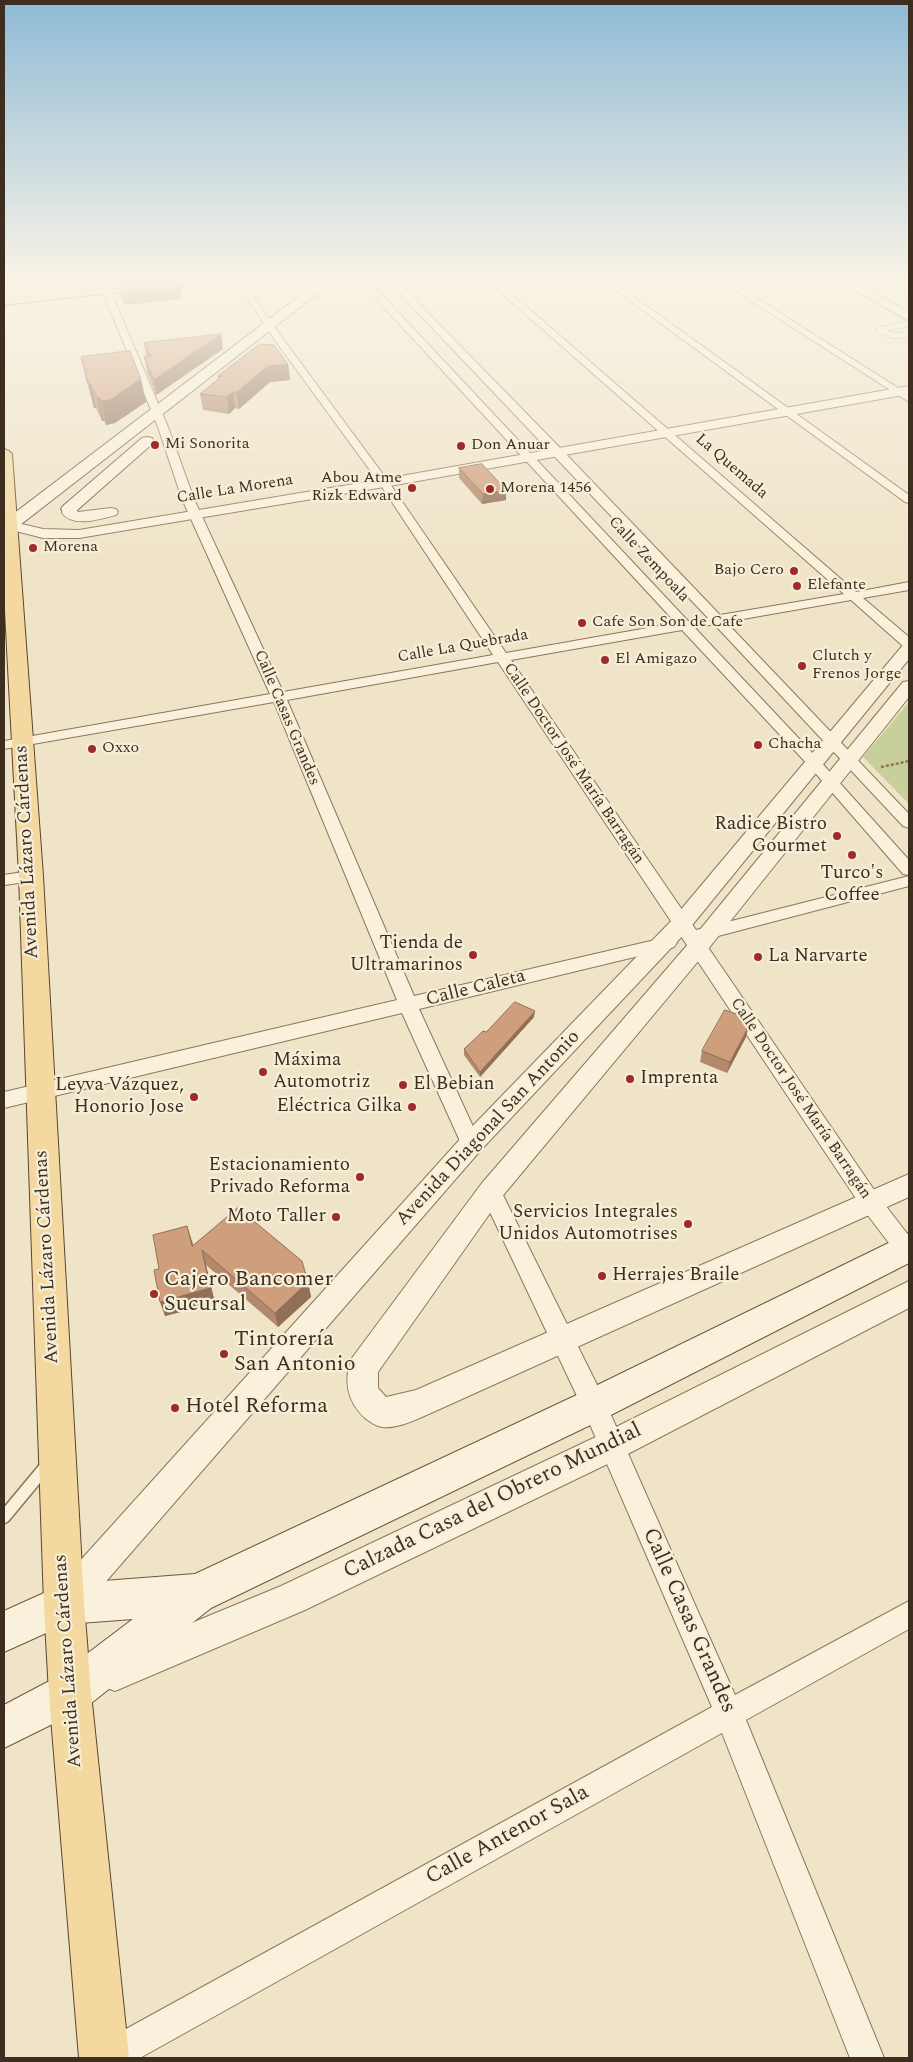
<!DOCTYPE html>
<html>
<head>
<meta charset="utf-8">
<style>
	body { margin:0 }
	#map { position:relative; width:913px; height:2062px; overflow:hidden; background:#f0e4c8; font-family:Spectral,serif }
	canvas { display:block }
	.frame { position:absolute; inset:0; border:5px solid #3d2e20; pointer-events:none }
</style>
</head>
<body>
<div id="map">
<canvas width="913" height="2062"></canvas>
<div class="frame"></div>
</div>
<script>
const c = document.querySelector('canvas').getContext('2d');
c.lineJoin = 'round';
function fill(path, color) { c.fillStyle = color; c.fill(path, 'evenodd'); }
function trace(path, color, width, dash) { c.strokeStyle = color; c.lineWidth = width; c.lineCap = dash ? 'butt' : 'round'; c.setLineDash(dash || []); c.stroke(path); }
function drawText(font, color, halo, rows, align = 'center') {
  c.font = font + ' Spectral,serif'; c.lineWidth = 4.5; c.setLineDash([]); c.textBaseline = 'middle'; c.strokeStyle = halo; c.fillStyle = color; for (const [text, x, y, turn = 0] of rows) {
    c.save(); c.translate(x, y); c.rotate((+turn || 0) * Math.PI / 180); c.textAlign = isNaN(turn) ? turn : align; if (halo) c.strokeText(text, 0, 0); c.fillText(text, 0, 0); c.restore();
  }
}
const green = new Path2D(`
	M909,702v102l-46,-47z`);
const path = new Path2D(`
	M881,767l28,-6`);
const serviceFar2 = new Path2D(`
	M29,276l1,5 19,3 36,-5v-3
	M161,280l43,-4
	M4,297l126,-14
	M909,324l-30,6 14,6 16,-2`);
const serviceFar1 = new Path2D(`
	M4,880l27,-4`);
const service = new Path2D(`
	M4,1517l44,-53`);
const minor = new Path2D(`
	M233,276h6l41,59 108,146 118,172 170,-30 -321,-347h9l324,345 20,-3 -325,-342h9l172,176 156,163 124,-21 -362,-318h9l365,316 53,-10v8l-46,8 46,39v11l-5,-1 -53,-47 -125,22 183,192v14l-6,-2 -189,-202 -19,4 125,133 89,99v15l-6,-1 -93,-107 -128,-137 -171,30 185,270 213,-54v10l-206,54 176,257 30,39v25l-8,-2 -38,-50 -365,-547 -211,38 127,296 254,-59 6,2 3,4 -3,4 -6,2 -249,60 62,135 -3,6 -7,2 -7,-2 -62,-137 -398,95v-16l393,-92 -123,-298 -270,47v-8l266,-47 -88,-195 -24,-72 -56,-137 1,-2 7,2 58,137 26,72 89,193 210,-37 -113,-171 -106,-145z
	M596,276h9l304,219v8l-4,-1z
	M712,276h10l187,119v7z
	M491,1182l7,3 105,212 132,298 174,-94v28l-163,91 138,338h-34l-128,-325 -582,325h-50l5,-12 617,-339 -127,-294 -105,-222 4,-6z`);
const tertiary = new Path2D(`
	M909,386v8l-525,93 -305,51h-36l-39,-10v-6l5,-1 34,8 36,1 305,-51z
	M69,505l5,1 4,6 33,-4 5,1 2,3 -2,3c-15,4 -43,13 -54,-2l2,-7z
	M909,644v15l-220,270 -209,222 -404,465 -12,5 -12,-5 -5,-12 5,-12 410,-455 211,-218 230,-274z
	M909,681v16l-204,256 -205,246 -122,173v16l8,9 30,-7 493,-216v23l-478,216c-14,6 -33,16 -49,14 -6,-1 -12,-5 -17,-9 -18,-16 -22,-39 -13,-60l130,-175 207,-240 214,-261z
	M909,1281v27l-287,149 -317,153 -190,81 -13,-5 -5,-13 5,-13 179,-74 319,-151z`);
const secondary = new Path2D(`
	M326,276h14l-325,253h-11v-8z
	M830,276h15l64,36v9z
	M147,437l5,1 2,3 -2,3 -77,68h-12l-2,-3 2,-3 79,-68z
	M909,1233v30l-302,154 -396,191 -126,100 -81,40v-43l51,-27 78,-59 -67,5 -62,28v-41l60,-27 131,-10 386,-181z`);
const primary = new Path2D(`
	M204,276h42l-6,3 -236,26v-8z
	M4,449l5,2 3,3 31,422 41,728 7,89 38,365h-50l-30,-365 -5,-89 -25,-728 -15,-284z`);
const wall = new Path2D(`
	M118,282l64,17 -57,6 -5,-11z
	M144,343l79,6 -67,46 -9,-23 -3,-15h2z
	M81,357l65,45 -31,21 -9,2 -2,-4h-2l-6,-13h-2l-8,-29z
	M288,364l2,16 -20,2 -31,27 -4,-1 -6,6 -26,-4 -3,-16 18,-15v-3z
	M459,468l47,32 -24,4 -23,-26z
	M534,1017l-54,60 -16,-22v-6l22,-17z
	M746,1037l-19,36 -27,-11 2,-11z
	M192,1241l1,5 115,36 3,15 -33,30 -72,-62 9,38 -50,13 -6,-47z`);
const shadedWall = new Path2D(`
	M181,288l1,11 -57,6 -2,-12z
	M221,334l2,15 -67,46 -2,-15z
	M288,364l2,16 -20,2 -31,27 -2,-17 31,-26z
	M141,379l5,23 -31,21 -9,2 -5,-24z
	M89,385h2l5,23h-2z
	M233,392l2,16 -6,6 -2,-17z
	M99,397l5,24h-2l-5,-23z
	M506,490v10l-24,4 1,-10z
	M535,1011l-1,6 -54,60v-5z
	M749,1026l-3,11 -19,36 3,-11z
	M187,1226l5,15 5,20 -5,-15z
	M202,1250l4,15 9,38 -50,13 -5,-14z
	M308,1282l3,15 -33,30 -3,-14z`);
const building = new Path2D(`
	M174,276l7,12 -58,5 -5,-11z
	M221,334l-67,46 -10,-23 7,-1 -7,-13z
	M260,344l14,1 14,19 -20,2 -31,26h-4l-6,5 -27,-3 22,-18h-4z
	M130,351l11,28 -31,21 -9,1 -2,-4 -2,1 -6,-13h-2l-8,-28z
	M482,464l24,26 -23,4 -24,-26z
	M515,1002l20,9 -55,61 -16,-23 19,-18 3,1z
	M725,1010l17,6 7,10 -19,36 -28,-11z
	M238,1208l64,53 6,21 -33,31 -73,-63 8,38 -50,14 -6,-32 5,-1 -6,-34 34,-9 5,20z`);
const markers = [
	[155,445,5,"#9e2a2b"],
	[461,446,5,"#9e2a2b"],
	[412,488,5,"#9e2a2b"],
	[490,489,5,"#9e2a2b"],
	[33,548,5,"#9e2a2b"],
	[794,571,5,"#9e2a2b"],
	[797,586,5,"#9e2a2b"],
	[582,623,5,"#9e2a2b"],
	[605,660,5,"#9e2a2b"],
	[802,666,5,"#9e2a2b"],
	[758,745,5,"#9e2a2b"],
	[92,749,5,"#9e2a2b"],
	[837,836,5,"#9e2a2b"],
	[852,855,5,"#9e2a2b"],
	[473,955,5,"#9e2a2b"],
	[758,957,5,"#9e2a2b"],
	[263,1072,5,"#9e2a2b"],
	[630,1079,5,"#9e2a2b"],
	[403,1085,5,"#9e2a2b"],
	[194,1097,5,"#9e2a2b"],
	[412,1107,5,"#9e2a2b"],
	[360,1177,5,"#9e2a2b"],
	[336,1217,5,"#9e2a2b"],
	[688,1224,5,"#9e2a2b"],
	[602,1276,5,"#9e2a2b"],
	[154,1294,5,"#9e2a2b"],
	[224,1354,5,"#9e2a2b"],
	[175,1408,5,"#9e2a2b"]
];
const farPoinames = [
	["Mi Sonorita",165,445],
	["Don Anuar",471,446],
	["Abou Atme",402,479,"right"],
	["Rizk Edward",402,497,"right"],
	["Morena 1456",500,489],
	["Morena",43,548],
	["Bajo Cero",784,571,"right"],
	["Elefante",807,586],
	["Cafe Son Son de Cafe",592,623],
	["Clutch y",812,657],
	["Frenos Jorge",812,675],
	["El Amigazo",615,660],
	["Chacha",768,745],
	["Oxxo",102,749]
];
const farStreetnames = [
	["La Quemada",731,467,41],
	["Calle La Morena",235,490,-9],
	["Calle Zempoala",648,560,47],
	["Calle La Quebrada",463,647,-10],
	["Calle Casas Grandes",286,718,67],
	["Calle Doctor José María Barragán",573,764,56],
	["Calle Doctor José María Barragán",800,1099,56]
];
const poiNames = [
	["Radice Bistro",827,825],
	["Gourmet",827,847],
	["Turco's",852,874,"center"],
	["Coffee",852,896,"center"],
	["Tienda de",463,944],
	["Ultramarinos",463,966],
	["La Narvarte",768,957,"left"],
	["Máxima",273,1061,"left"],
	["Automotriz",273,1083,"left"],
	["Imprenta",640,1079,"left"],
	["El Bebian",413,1085,"left"],
	["Leyva Vázquez,",184,1086],
	["Honorio Jose",184,1108],
	["Eléctrica Gilka",402,1107],
	["Estacionamiento",350,1166],
	["Privado Reforma",350,1188],
	["Servicios Integrales",678,1213],
	["Unidos Automotrises",678,1235],
	["Moto Taller",326,1217],
	["Herrajes Braile",612,1276,"left"]
];
const streetNames = [
	["Avenida Lázaro Cárdenas",28,852,-93],
	["Calle Caleta",476,989,-14],
	["Avenida Diagonal San Antonio",489,1129,-47],
	["Avenida Lázaro Cárdenas",48,1257,-93],
	["Avenida Lázaro Cárdenas",69,1661,-94]
];
const nearPoinames = [
	["Cajero Bancomer",164,1281],
	["Sucursal",164,1306],
	["Tintorería",234,1341],
	["San Antonio",234,1366],
	["Hotel Reforma",185,1408]
];
const nearStreetnames = [
	["Calzada Casa del Obrero Mundial",493,1502,-26],
	["Calle Casas Grandes",688,1621,66],
	["Calle Antenor Sala",508,1836,-29]
];
fill(green, '#c9cf9b');
trace(serviceFar2, '#8d765c', 6);
trace(serviceFar1, '#8d765c', 12);
trace(service, '#8d765c', 15);
trace(minor, '#8d765c', 2);
trace(tertiary, '#8d765c', 2);
trace(secondary, '#6f573f', 2);
trace(primary, '#5b4430', 2);
trace(path, '#8d765c', 2.5, [3, 2]);
trace(serviceFar2, '#faf1dc', 5);
trace(serviceFar1, '#faf1dc', 10);
trace(service, '#faf1dc', 12);
fill(minor, '#faf1dc');
fill(tertiary, '#faf1dc');
fill(secondary, '#faf1dc');
fill(primary, '#f3d9a0');
fill(wall, '#b2896c');
fill(shadedWall, '#916f58');
fill(building, '#cf9f7d');
trace(building, '#916f58', 1);
const sky = c.createLinearGradient(0, 0, 0, 565);
sky.addColorStop(0, '#8fbad6');
sky.addColorStop(0.49, '#f8f3e6');
sky.addColorStop(1, '#f8f3e600');
c.fillStyle = sky;
c.fillRect(0, 0, 913, 565);
for (const [x, y, r, color] of markers) { const dot = new Path2D(); dot.arc(x, y, r, 0, 2 * Math.PI); c.fillStyle = color; c.fill(dot); trace(dot, '#f7eed8', 2); }
drawText('16px', '#3d2e20', '#f7eed8', farPoinames, 'left');
drawText('16px', '#3d2e20', '#f7eed8', farStreetnames);
drawText('19px', '#3d2e20', '#f7eed8', poiNames, 'right');
drawText('19px', '#3d2e20', '#f7eed8', streetNames);
drawText('22px', '#3d2e20', '#f7eed8', nearPoinames, 'left');
drawText('22px', '#3d2e20', '#f7eed8', nearStreetnames);
</script>
</body>
</html>
